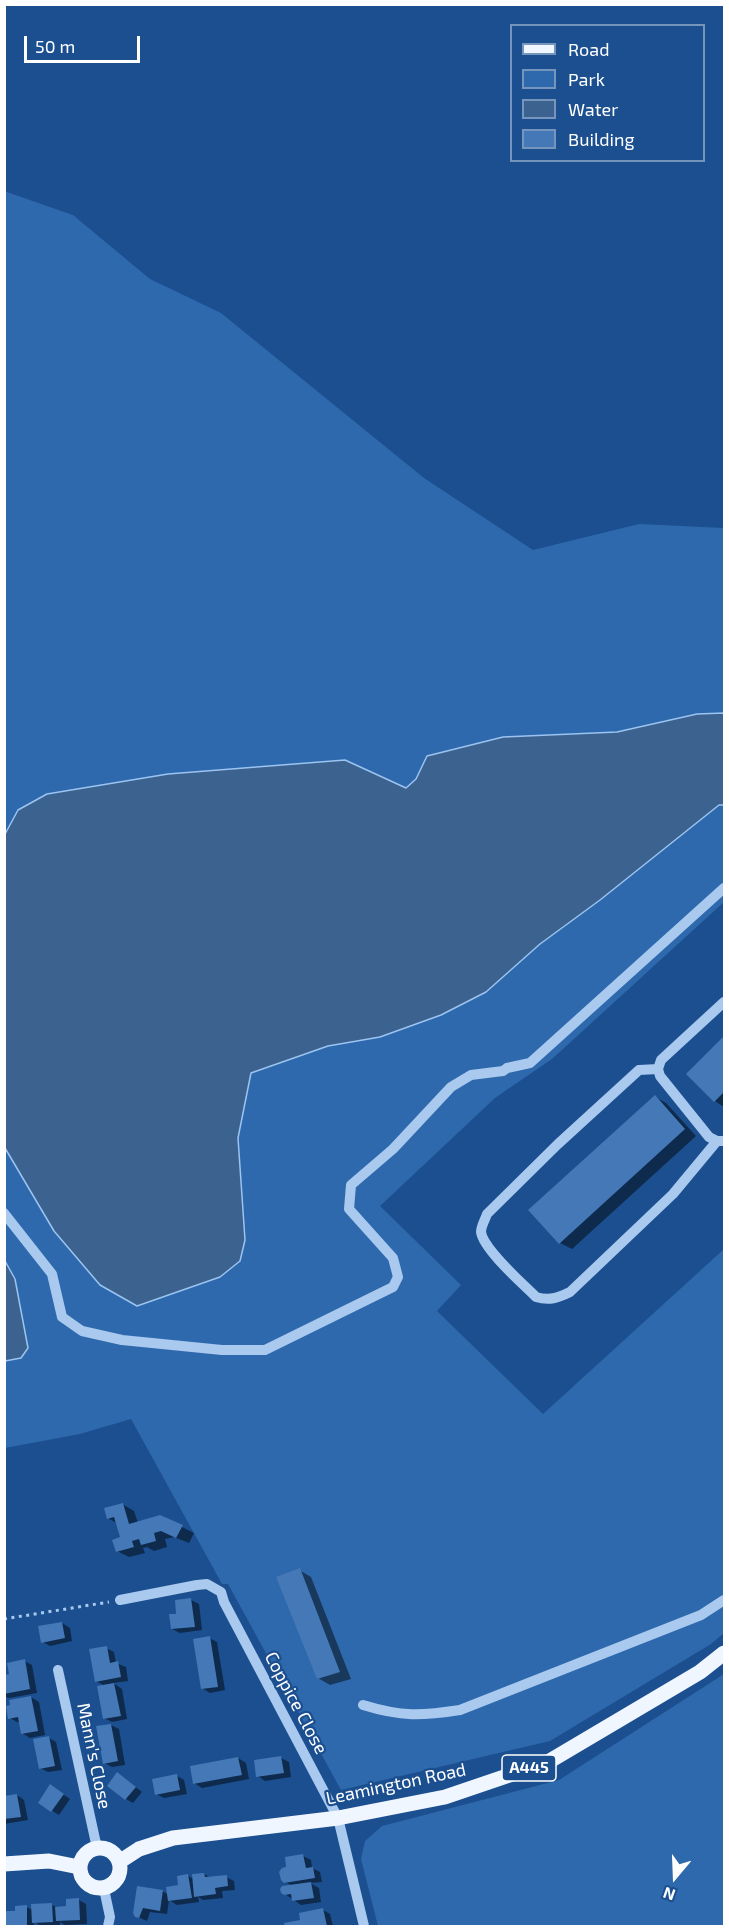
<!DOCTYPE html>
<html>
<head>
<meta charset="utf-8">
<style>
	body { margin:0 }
	#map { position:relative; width:729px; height:1931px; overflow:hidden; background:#1b4f8f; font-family:"Exo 2",sans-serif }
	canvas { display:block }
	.frame { position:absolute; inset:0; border:6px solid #fff; pointer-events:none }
	.legend { position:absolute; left:510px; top:24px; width:195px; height:138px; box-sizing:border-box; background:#1b4f8f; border:2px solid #7695bc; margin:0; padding:8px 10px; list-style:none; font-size:18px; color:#fff }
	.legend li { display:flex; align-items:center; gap:12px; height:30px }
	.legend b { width:30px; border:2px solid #7695bc }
	.north { position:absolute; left:645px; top:1847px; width:60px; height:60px; -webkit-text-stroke:4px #1b4f8f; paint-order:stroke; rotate:199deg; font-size:16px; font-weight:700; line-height:24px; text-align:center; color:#fff }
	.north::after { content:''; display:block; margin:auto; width:21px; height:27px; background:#fff; clip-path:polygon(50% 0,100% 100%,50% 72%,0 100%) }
	.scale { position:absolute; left:24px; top:36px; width:116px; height:27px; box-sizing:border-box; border:3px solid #fff; border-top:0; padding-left:8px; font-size:18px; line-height:21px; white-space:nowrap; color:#fff; -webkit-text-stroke:4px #1b4f8f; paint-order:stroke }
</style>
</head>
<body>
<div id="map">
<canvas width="729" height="1931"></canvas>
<div class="frame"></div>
<ul class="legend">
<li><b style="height:8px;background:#f0f6ff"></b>Road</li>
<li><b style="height:16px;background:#2e69ad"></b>Park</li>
<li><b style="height:16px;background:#3c6290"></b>Water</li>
<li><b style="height:16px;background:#4478b7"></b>Building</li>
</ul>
<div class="north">N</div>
<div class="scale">50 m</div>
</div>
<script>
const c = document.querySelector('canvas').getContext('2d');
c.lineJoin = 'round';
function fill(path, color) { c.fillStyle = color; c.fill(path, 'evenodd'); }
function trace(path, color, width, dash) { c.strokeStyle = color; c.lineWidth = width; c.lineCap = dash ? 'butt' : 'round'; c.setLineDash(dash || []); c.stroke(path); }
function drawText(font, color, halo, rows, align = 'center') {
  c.font = font + ' "Exo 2",sans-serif'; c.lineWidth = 4.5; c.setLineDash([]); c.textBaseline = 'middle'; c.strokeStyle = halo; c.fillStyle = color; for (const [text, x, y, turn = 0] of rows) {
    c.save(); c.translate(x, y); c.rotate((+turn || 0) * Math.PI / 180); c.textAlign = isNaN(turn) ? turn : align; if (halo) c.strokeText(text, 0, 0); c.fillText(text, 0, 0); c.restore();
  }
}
const green = new Path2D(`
	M4,191l69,24 77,64 71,34 203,165 109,72 106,-26 85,4v374l-172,157 -57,39 -115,108 81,79 -24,26 106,103 181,-165v384l-13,11 -161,97 -209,49 -113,-206h-6l-91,-165 -51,15 -75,14z
	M724,1674v252h-346l-17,-67 4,-18 17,-15 177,-46z`);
const water = new Path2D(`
	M724,713v92h-5l-119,95 -60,44 -54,48 -45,23 -61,22 -52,9 -77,27 -13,65 7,102 -5,21 -20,16 -83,29 -37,-21 -46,-54 -49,-83 -1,-312 14,-26 29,-16 121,-20 177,-14 61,28 10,-9 11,-23 76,-19 114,-5 80,-18z
	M5,1261l10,18 13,69 -7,10 -16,3z`);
const shadow = new Path2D(`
	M724,1038v69l-9,-6 -27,-27z
	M655,1097l11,6 30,33 -124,113 -12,-6z
	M122,1504l12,7 4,12 44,4 12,6 -5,10 -15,-6 -9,2 2,8 -13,4 -7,-4 -4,1 2,5 -16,4 -12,-6 5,-12 -4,-15 -10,-6z
	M299,1570l12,7 40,102 -21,6 -12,-7z
	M191,1600l8,4 3,26 -22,3 -8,-4 6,-14z
	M62,1623l8,5 2,13 -22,5 -7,-4z
	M209,1638l8,4 8,48 -15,3 -8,-5z
	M106,1648l8,4 2,11 10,4 2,14 -15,2 9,6 5,30 -15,3 -8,-4 1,-32 -9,-5z
	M24,1661l8,4 5,28 -28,5 -5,-2v-20l6,-1z
	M31,1697l8,5 6,33 -15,3 -8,-5 -2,-11h-3l-7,-4z
	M111,1725l8,4 6,36 -13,2 -8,-4z
	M49,1738l7,4 6,28 -14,2 -8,-4z
	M238,1758l8,5 3,16 -47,9 -8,-5z
	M281,1758l8,4 2,15 -26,4 -7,-5z
	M177,1776l7,4 3,14 -23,4 -8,-4z
	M125,1779l17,13 -9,11 -7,-4z
	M58,1791l12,8 -11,16 -19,-12z
	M17,1795l7,5 4,20 -24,4v-20z
	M303,1856l8,4 1,8 8,4 2,10 -12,1 9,5 2,14 -20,3 -16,-11 8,-8 -8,-4z
	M204,1874l7,4 15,-1 8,4 1,9 -13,1 1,7 -20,2 -5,-3 1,5 -22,3 -8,-5 -2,14 -17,-2 -3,9 -11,-5 -1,-3 27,-22 7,4 19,-19 6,3z
	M79,1900l7,4 1,20 -22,1 -5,-3v3l-19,1 -7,-4v4h-30v-14h13l9,-5 7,3 19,-5 6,3h10z
	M323,1910l7,4 3,12h-46l-1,-2 16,-3z`);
const building = new Path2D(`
	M724,1036v56l-10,10 -28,-28z
	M655,1095l30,34 -126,115 -31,-34z
	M123,1503l6,21 31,-9 23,10 -7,13 -15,-7 -7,2 2,8 -15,4 -2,-6 -7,2 2,6 -18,5 -4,-12 8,-3 -6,-20 -7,2 -3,-11z
	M300,1568l40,104 -23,7 -41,-102z
	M191,1598l4,29 -24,2 -2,-15h7l-1,-14z
	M62,1622l3,16 -24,5 -3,-17z
	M210,1636l8,51 -17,2 -8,-50z
	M107,1646l3,17 8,-2 3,16 -26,5 -6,-33z
	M25,1659l5,30 -26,5v-19l5,-1 -2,-11z
	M114,1683l7,33 -18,3 -6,-33z
	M31,1696l7,35 -17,3 -3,-17 -10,2 -2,-13 4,-1 -1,-5z
	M111,1724l7,37 -15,3 -7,-38z
	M49,1736l6,30 -16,3 -6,-30z
	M281,1756l3,17 -28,4 -2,-17z
	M238,1757l4,18 -49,9 -3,-18z
	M117,1772l19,15 -11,13 -18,-14z
	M177,1774l3,16 -25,5 -3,-16z
	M50,1784l14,10 -13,18 -13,-9z
	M17,1794l4,23 -17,2v-23z
	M303,1854l3,14 7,-1 2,11 -31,5 -3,-3 -2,-8 3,-4 4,-1 -1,-10z
	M204,1873l1,4 22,-2 1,11 -13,2 1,6 -22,3 -2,-23z
	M188,1874l4,24 -24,3 -2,-14 12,-2 -1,-9z
	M311,1882l3,16 -22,3 -1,-7 -7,1 -3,-2 -1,-4 2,-3z
	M137,1886l26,4 -3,21 -17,-3 -4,10 -4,-1 -2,-4z
	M79,1898l1,22 -24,1 -1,-14 11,-1v-7z
	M52,1903l1,19 -21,1 -1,-19z
	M27,1905v21h-23v-15h11v-5z
	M323,1908l4,18h-42l-1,-3 16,-3 -1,-7z`);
const path = new Path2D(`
	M4,1619l105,-17`);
const minor = new Path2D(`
	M724,1002l-63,58 -3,9 2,7 49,61 8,4h7
	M658,1069l-19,1 -81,74 -71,70c-2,6 -6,12 -6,18 2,17 42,52 55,65 13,4 22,1 34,-5l103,-98 44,-53
	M4,1213l48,61 10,43 20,14 40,9 100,10h43l128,-63 5,-10 -5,-19 -44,-49 2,-24 42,-36 58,-62 20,-12 32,-4 4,-3 23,-5 194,-175
	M120,1600l77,-15 10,-1 14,8 3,10 114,216 26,108
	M58,1670l39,178
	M363,1705c39,12 58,11 97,5l241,-95 23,-15
	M104,1889l6,28 -2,9`);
const major = new Path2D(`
	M80 1868a20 20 0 1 1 40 0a20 20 0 1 1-40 0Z
	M119,1862l20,-13 34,-11 165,-20 107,-21 103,-35 152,-90 24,-19
	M4,1864l45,-3 30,6`);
const shields = [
	[529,1768,54]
];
const shieldNames = [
	["A445",529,1768]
];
const streetNames = [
	["Coppice Close",296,1703,62],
	["Mann's Close",94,1756,78],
	["Leamington Road",396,1784,-12]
];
fill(green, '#2e69ad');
fill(water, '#3c6290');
trace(water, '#9cc4f0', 1.5);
fill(shadow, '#0007');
fill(building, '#4478b7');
trace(path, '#a9c9ee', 3, [3, 4.5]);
trace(minor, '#a9c9ee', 10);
trace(major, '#f0f6ff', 15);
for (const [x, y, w] of shields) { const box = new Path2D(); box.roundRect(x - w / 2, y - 13, w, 26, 4.5); c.fillStyle = '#1b4f8f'; c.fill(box); trace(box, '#fff', 1.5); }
drawText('bold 16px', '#fff', null, shieldNames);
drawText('18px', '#fff', '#1b4f8f', streetNames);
</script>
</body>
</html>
